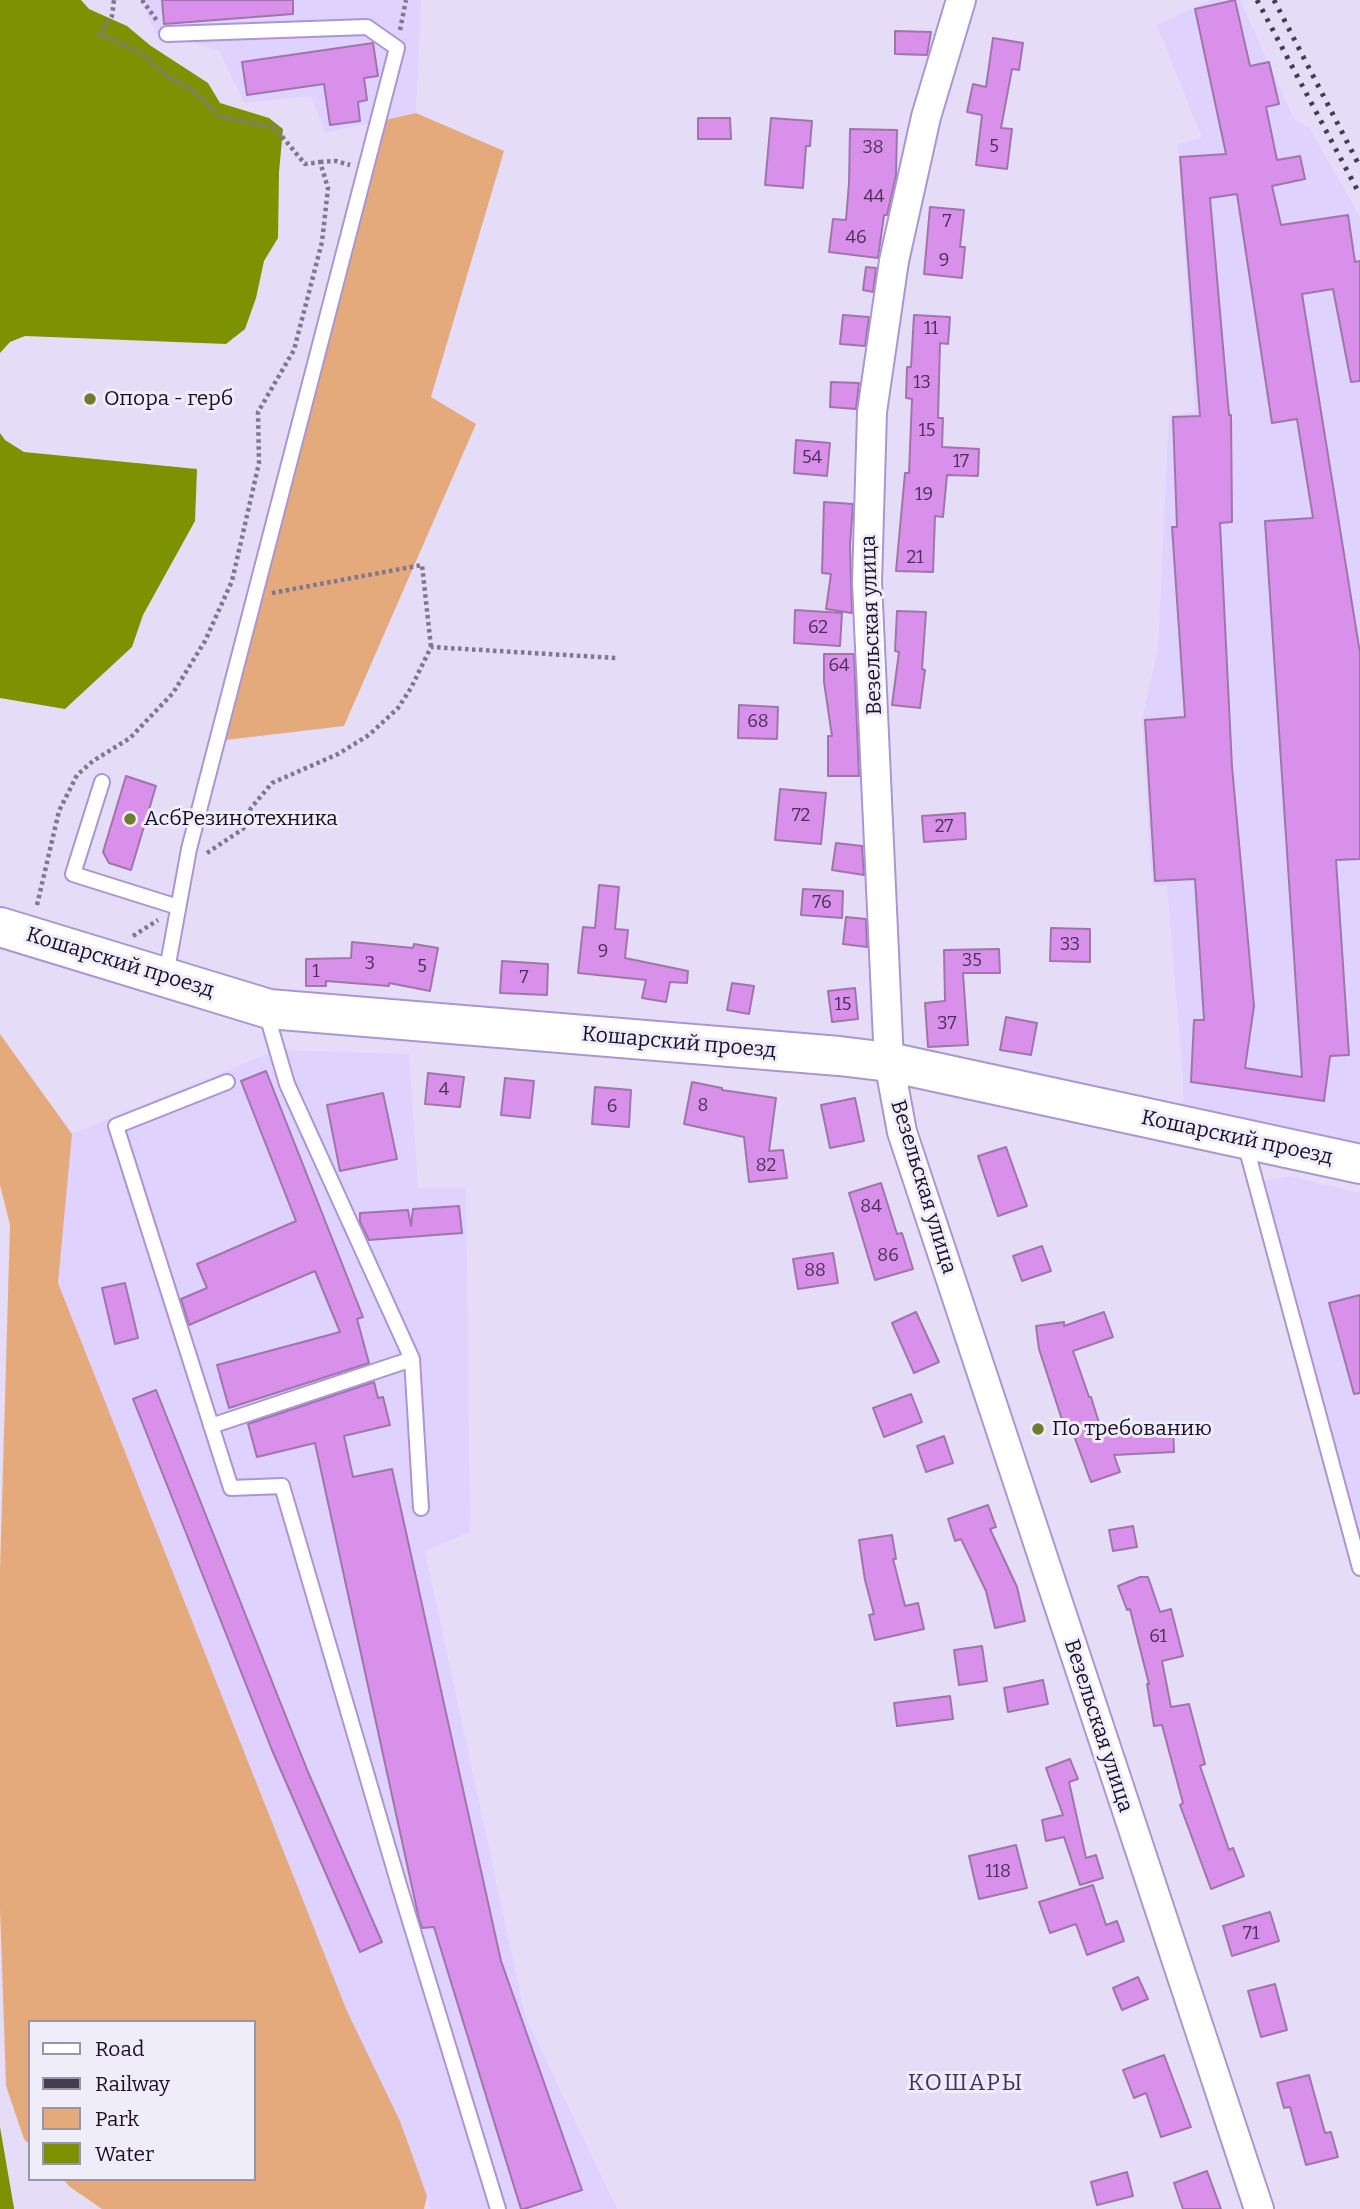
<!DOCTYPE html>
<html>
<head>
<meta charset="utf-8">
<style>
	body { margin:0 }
	#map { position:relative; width:1360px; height:2209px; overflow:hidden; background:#e5ddf8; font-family:Bitter,serif }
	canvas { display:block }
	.legend { position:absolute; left:28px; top:2020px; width:228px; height:161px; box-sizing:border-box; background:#f0edfa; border:2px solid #9a95a6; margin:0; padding:9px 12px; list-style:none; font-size:21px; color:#1a1128 }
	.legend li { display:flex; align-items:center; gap:14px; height:35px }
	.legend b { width:35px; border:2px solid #9a95a6 }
</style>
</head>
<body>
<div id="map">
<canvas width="1360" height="2209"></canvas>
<ul class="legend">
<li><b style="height:9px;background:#fff"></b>Road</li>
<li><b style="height:9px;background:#453c54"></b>Railway</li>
<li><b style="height:19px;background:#e4aa7c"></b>Park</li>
<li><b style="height:19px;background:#7d9200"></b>Water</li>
</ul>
</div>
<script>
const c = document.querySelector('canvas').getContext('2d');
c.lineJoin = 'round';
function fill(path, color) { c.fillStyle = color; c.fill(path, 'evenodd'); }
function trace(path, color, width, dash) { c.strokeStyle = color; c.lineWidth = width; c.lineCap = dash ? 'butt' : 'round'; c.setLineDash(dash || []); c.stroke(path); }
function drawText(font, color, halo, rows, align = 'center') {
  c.font = font + ' Bitter,serif'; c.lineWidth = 6; c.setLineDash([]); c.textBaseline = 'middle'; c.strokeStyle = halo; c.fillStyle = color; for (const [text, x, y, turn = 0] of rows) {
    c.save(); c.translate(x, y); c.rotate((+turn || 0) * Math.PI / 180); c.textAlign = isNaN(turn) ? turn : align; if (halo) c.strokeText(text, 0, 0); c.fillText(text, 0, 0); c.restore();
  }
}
const built = new Path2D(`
	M146,0h275l-5,113 -91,20 -14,-37 -67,7 -25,-53 -63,-17 -9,-18z
	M1210,0h30l55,121 14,6 51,90v932l-177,-38v-33l-16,-193h-15l-10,-166 16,-71 11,-233 26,-3 -17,-268 24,-6 -45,-113z
	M277,1050l132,4 9,134h48l4,344 -45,19 100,465 92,193h-186l-31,-88 -53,-110 -289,-728 14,-149z
	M1290,1176l70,17v357l-111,-366z`);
const green = new Path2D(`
	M416,113l88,38 -73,246 45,27 -132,302 -118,14 159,-620z
	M0,1034l72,100 -14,149 289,728 53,110 27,75 -3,13h-322l-32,-22 -7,-8h191v-157h-224v123l-6,-6 -18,-53 -6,-178v-337l10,-346 -10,-40z`);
const water = new Path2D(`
	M0,0h81l8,9 38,17 24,20 57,37 12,20 49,15 14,11 -4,43 -1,66 -14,23 -8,37 -11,31 -19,15 -201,-8 -15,6 -10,11z
	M0,433l5,7 19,12 173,17 -2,52 -52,94 -11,32 -67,62 -65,-11z
	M0,2127l14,81v1h-14z`);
const building = new Path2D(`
	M162,0h131v14l-129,10z
	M1235,0l15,66 19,-4 10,42 -13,3 11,53 23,-4 5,23 -33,7 9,39 67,-10 7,47 5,-1v120l-9,1 -18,-93 -31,5 58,359v206l-24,1 13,195 -19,1 -6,45 -133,-19 3,-62h10l-9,-141 -40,2 -10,-161 40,-3 -13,-190h5l-4,-110 27,-1 -20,-259 46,-3 -31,-145zM1237,194l35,229 25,-4 16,99 -48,3 37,556 -57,-9 9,-62 -22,-239 -12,-244 12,-1 -1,-107h-2l-19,-217z
	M895,31l36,1 -4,23 -32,-1z
	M993,38l30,5 -4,27 -7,-1 -11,59 11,1 -5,40 -31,-4 6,-50 -15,-3 6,-28 13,3z
	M373,43l5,33 -14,2 3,22 -9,2 2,19 -30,4 -6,-41 -77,11 -5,-33z
	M698,118h32l1,21h-33z
	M771,118l41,3 -2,25h-4l-3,42 -38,-3z
	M850,129l47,1 -1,45 -9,40h-3l-6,43 -49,-6 4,-33 13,1 3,-37z
	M930,207l34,3 -4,37h5l-3,31 -38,-4z
	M866,267l10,1 -3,24 -10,-2z
	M843,315l26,2 -4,29 -25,-2z
	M914,315l36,2 -2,27 -8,-1 -2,75h5l-1,29 37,2 -1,27 -31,-1 -4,42 -8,-1 -2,56 -37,-1 9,-98h4l3,-74 -6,-1 1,-31h4z
	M831,382l28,1 -3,26 -26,-2z
	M796,440l34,3 -3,33 -33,-3z
	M824,502l29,2 -3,41 2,68 -26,-4 5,-35 -9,-1z
	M795,610l47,3 -2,33 -46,-3z
	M897,611l29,1 -4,57 3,1 -5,38 -28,-3 7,-53 -4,-1z
	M824,654h30l5,122h-31v-40h4l-8,-54z
	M739,705l39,2 -1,32 -39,-1z
	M126,776l30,10 -25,84 -22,-7 -6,-11z
	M780,789l46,4 -5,51 -46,-4z
	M965,813l1,26 -42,3 -2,-26z
	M836,843l26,3 2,29 -32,-5z
	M599,885l20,2 -4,42 13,1 -3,28 63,13 -1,12 -17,-1 -4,20 -24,-4 4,-18 -68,-7 5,-46 12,1z
	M803,889l40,2 -1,27 -41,-3z
	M846,917l20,2 1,28 -24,-3z
	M1051,928l39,1v33l-40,-1z
	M352,942l61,6 1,-4 24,4 -8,43 -41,-8v3l-63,-5v5h-20v-27l45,-1z
	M999,949l1,24h-37l5,72 -40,2 -3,-44 20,-2 -1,-51z
	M502,961l46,3 -1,31 -47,-2z
	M732,983l22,3 -5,28 -22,-4z
	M855,988l3,31 -26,3 -4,-31z
	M1006,1017l31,6 -6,32 -31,-5z
	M266,1071l97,246 -6,2 12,44 -140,45 -12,-43 123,-33 -25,-61 -126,54 -8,-26 26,-11 -10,-24 99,-43 -55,-140z
	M428,1073l36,4 -4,30 -35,-3z
	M505,1078l29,3 -4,37 -29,-3z
	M692,1082l30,6v2l54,8 -7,53 14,-1 4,28 -38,4 -5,-45 -60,-13z
	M595,1087l36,3 -2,37 -37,-3z
	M383,1093l14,66 -57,12 -13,-66z
	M855,1098l9,43 -34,7 -9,-43z
	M1006,1147l21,59 -29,10 -20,-60z
	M881,1183l16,51 5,-1 11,36 -38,11 -26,-87z
	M459,1206l3,27 -93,7 -9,-18v-9l48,-3 3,16 2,-17z
	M1042,1246l9,25 -29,10 -9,-25z
	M833,1253l5,30 -40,6 -5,-30z
	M125,1283l13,55 -23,6 -13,-56z
	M1360,1295v98l-6,1 -25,-91z
	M916,1312l23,50 -25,11 -22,-50z
	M1104,1312l9,25 -40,14 16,46h2l9,29 73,-3 1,29 -60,3 6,17 -29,10 -18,-49 -6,2 -28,-86 -3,-23 28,-4v4z
	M374,1382l4,16 5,-1 7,28 -46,11 9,41 39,-8 109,492 81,229 -58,19h-3l-87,-282 -12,1 -3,-9 -104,-476 -58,14 -9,-33z
	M156,1390l152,382 74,170 -22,10 -88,-202 -139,-351z
	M911,1394l11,28 -38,15 -11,-29z
	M944,1436l9,27 -27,9 -9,-26z
	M988,1505l8,22 -6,2 27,58 8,34 -30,7 -9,-37 -25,-52 -6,2 -7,-22z
	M1133,1526l4,21 -24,4 -4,-21z
	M892,1535l4,24h-3l12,47 13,-3 6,26 -49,11 -6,-25 5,-1 -9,-34 -6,-40z
	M1140,1577h8l12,35 11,-3 12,47 -21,5 9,46 18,-3 16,60 -5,2 29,84 4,-2 11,28 -33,13 -31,-84 3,-2 -21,-78 -8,1 -7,-42h2l-19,-75 -3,1 -9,-24z
	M982,1646l5,35 -28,4 -5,-35z
	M1043,1680l5,24 -40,8 -4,-24z
	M950,1696l3,23 -56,7 -3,-23z
	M1070,1759l8,20 -9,3 17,76 10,-3 7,23 -23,7 -16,-48 -18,4 -4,-21 21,-5 -17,-47z
	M1016,1845l11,43 -48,11 -10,-43z
	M1093,1885l13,40 11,-4 7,20 -37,14 -11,-31 -26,9 -11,-31z
	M1270,1912l9,29 -47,15 -9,-30z
	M1138,1977l10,22 -26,11 -9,-22z
	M1275,1984l12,46 -26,7 -13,-46z
	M1164,2055l27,72 -30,10 -15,-44 -12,5 -11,-28z
	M1309,2075l16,58 6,-1 7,25 -32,8 -16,-58 -6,1 -7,-25z
	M1207,2171l14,38h-38l-9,-26z
	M1127,2172l6,24 -36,9 -6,-23z`);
const path = new Path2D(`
	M142,0l16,22
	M400,30l6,-30
	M320,162l16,-1 14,4
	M272,593l150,-28 9,82
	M207,853l36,-24 8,-21 21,-25 66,-29 31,-19 29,-27 13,-20 20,-41 185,11
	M37,905l22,-94 18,-36 16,-14 37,-23 43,-45 32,-52 27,-60 27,-118 -1,-51 36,-62 28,-108 6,-54 -8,-26 -15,2 -30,-36 -56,-12 -25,-25 -27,-15 -26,-23 -41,-19 12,-18 2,-16
	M133,936l25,-16`);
const lane = new Path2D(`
	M102,782l-29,92 105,33
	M166,975l23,-126 208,-801 -30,-21 -200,7
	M269,1010l-1,9 19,65 125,275 9,149
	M227,1082l-111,44 115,362 51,-2 117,399 99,324
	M1245,1143l115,425
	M211,1426l201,-67`);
const street = new Path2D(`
	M961,0l-35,117 -32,144 -22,151 -5,170 22,480 13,70 357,1077`);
const secondary = new Path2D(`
	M0,927l269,82 570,47 50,6 471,102`);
const rail = new Path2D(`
	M1257,0l103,195
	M1274,0l86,167`);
const markers = [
	[90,399,7,"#6d7d2b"],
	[130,819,7,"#6d7d2b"],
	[1038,1429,7,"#6d7d2b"]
];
const numberNames = [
	["5",994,147],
	["38",873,148],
	["44",874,197],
	["7",947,222],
	["46",856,238],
	["9",944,261],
	["11",931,329],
	["13",922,383],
	["15",927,431],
	["54",812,458],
	["17",961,462],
	["19",924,495],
	["21",915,558],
	["62",818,628],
	["64",839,666],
	["68",758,722],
	["72",801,816],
	["27",944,827],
	["76",822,903],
	["33",1070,945],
	["9",603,952],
	["35",972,961],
	["3",370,964],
	["5",422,967],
	["1",316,972],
	["7",524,978],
	["15",843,1005],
	["37",947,1024],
	["4",444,1090],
	["8",703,1106],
	["6",612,1107],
	["82",766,1166],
	["84",871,1207],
	["86",888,1256],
	["88",815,1271],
	["61",1158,1637],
	["118",998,1872],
	["71",1251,1934]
];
const poiNames = [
	["Опора - герб",104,399],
	["АсбРезинотехника",144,819],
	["По требованию",1052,1429]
];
const streetNames = [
	["Везельская улица",872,625,-92],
	["Кошарский проезд",120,963,17],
	["Кошарский проезд",679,1043,5],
	["Кошарский проезд",1237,1138,12],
	["Везельская улица",923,1187,73],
	["Везельская улица",1098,1726,72]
];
const neighbourhoodNames = [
	["КОШАРЫ",966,2084]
];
fill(built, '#dfd2fe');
fill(green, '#e4aa7c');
fill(water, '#7d9200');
fill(building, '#d890ea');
trace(building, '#9f75aa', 2);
trace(lane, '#aa96d4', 18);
trace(street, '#aa96d4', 32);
trace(secondary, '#aa96d4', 42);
trace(path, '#7f7790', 4.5, [3.5, 3.5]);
trace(lane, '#fff', 14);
trace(street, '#fff', 28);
trace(secondary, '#fff', 38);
trace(rail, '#453c54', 5, [3.5, 7]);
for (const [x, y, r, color] of markers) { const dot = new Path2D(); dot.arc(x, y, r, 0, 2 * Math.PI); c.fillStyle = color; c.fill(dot); trace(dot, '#f0edfa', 2.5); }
drawText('18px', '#4a3158', null, numberNames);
drawText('21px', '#1a1128', '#f0edfa', poiNames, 'left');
drawText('21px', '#1a1128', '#f0edfa', streetNames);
c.letterSpacing = '2px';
drawText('23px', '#443066', '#f0edfa', neighbourhoodNames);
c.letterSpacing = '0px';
</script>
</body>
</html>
